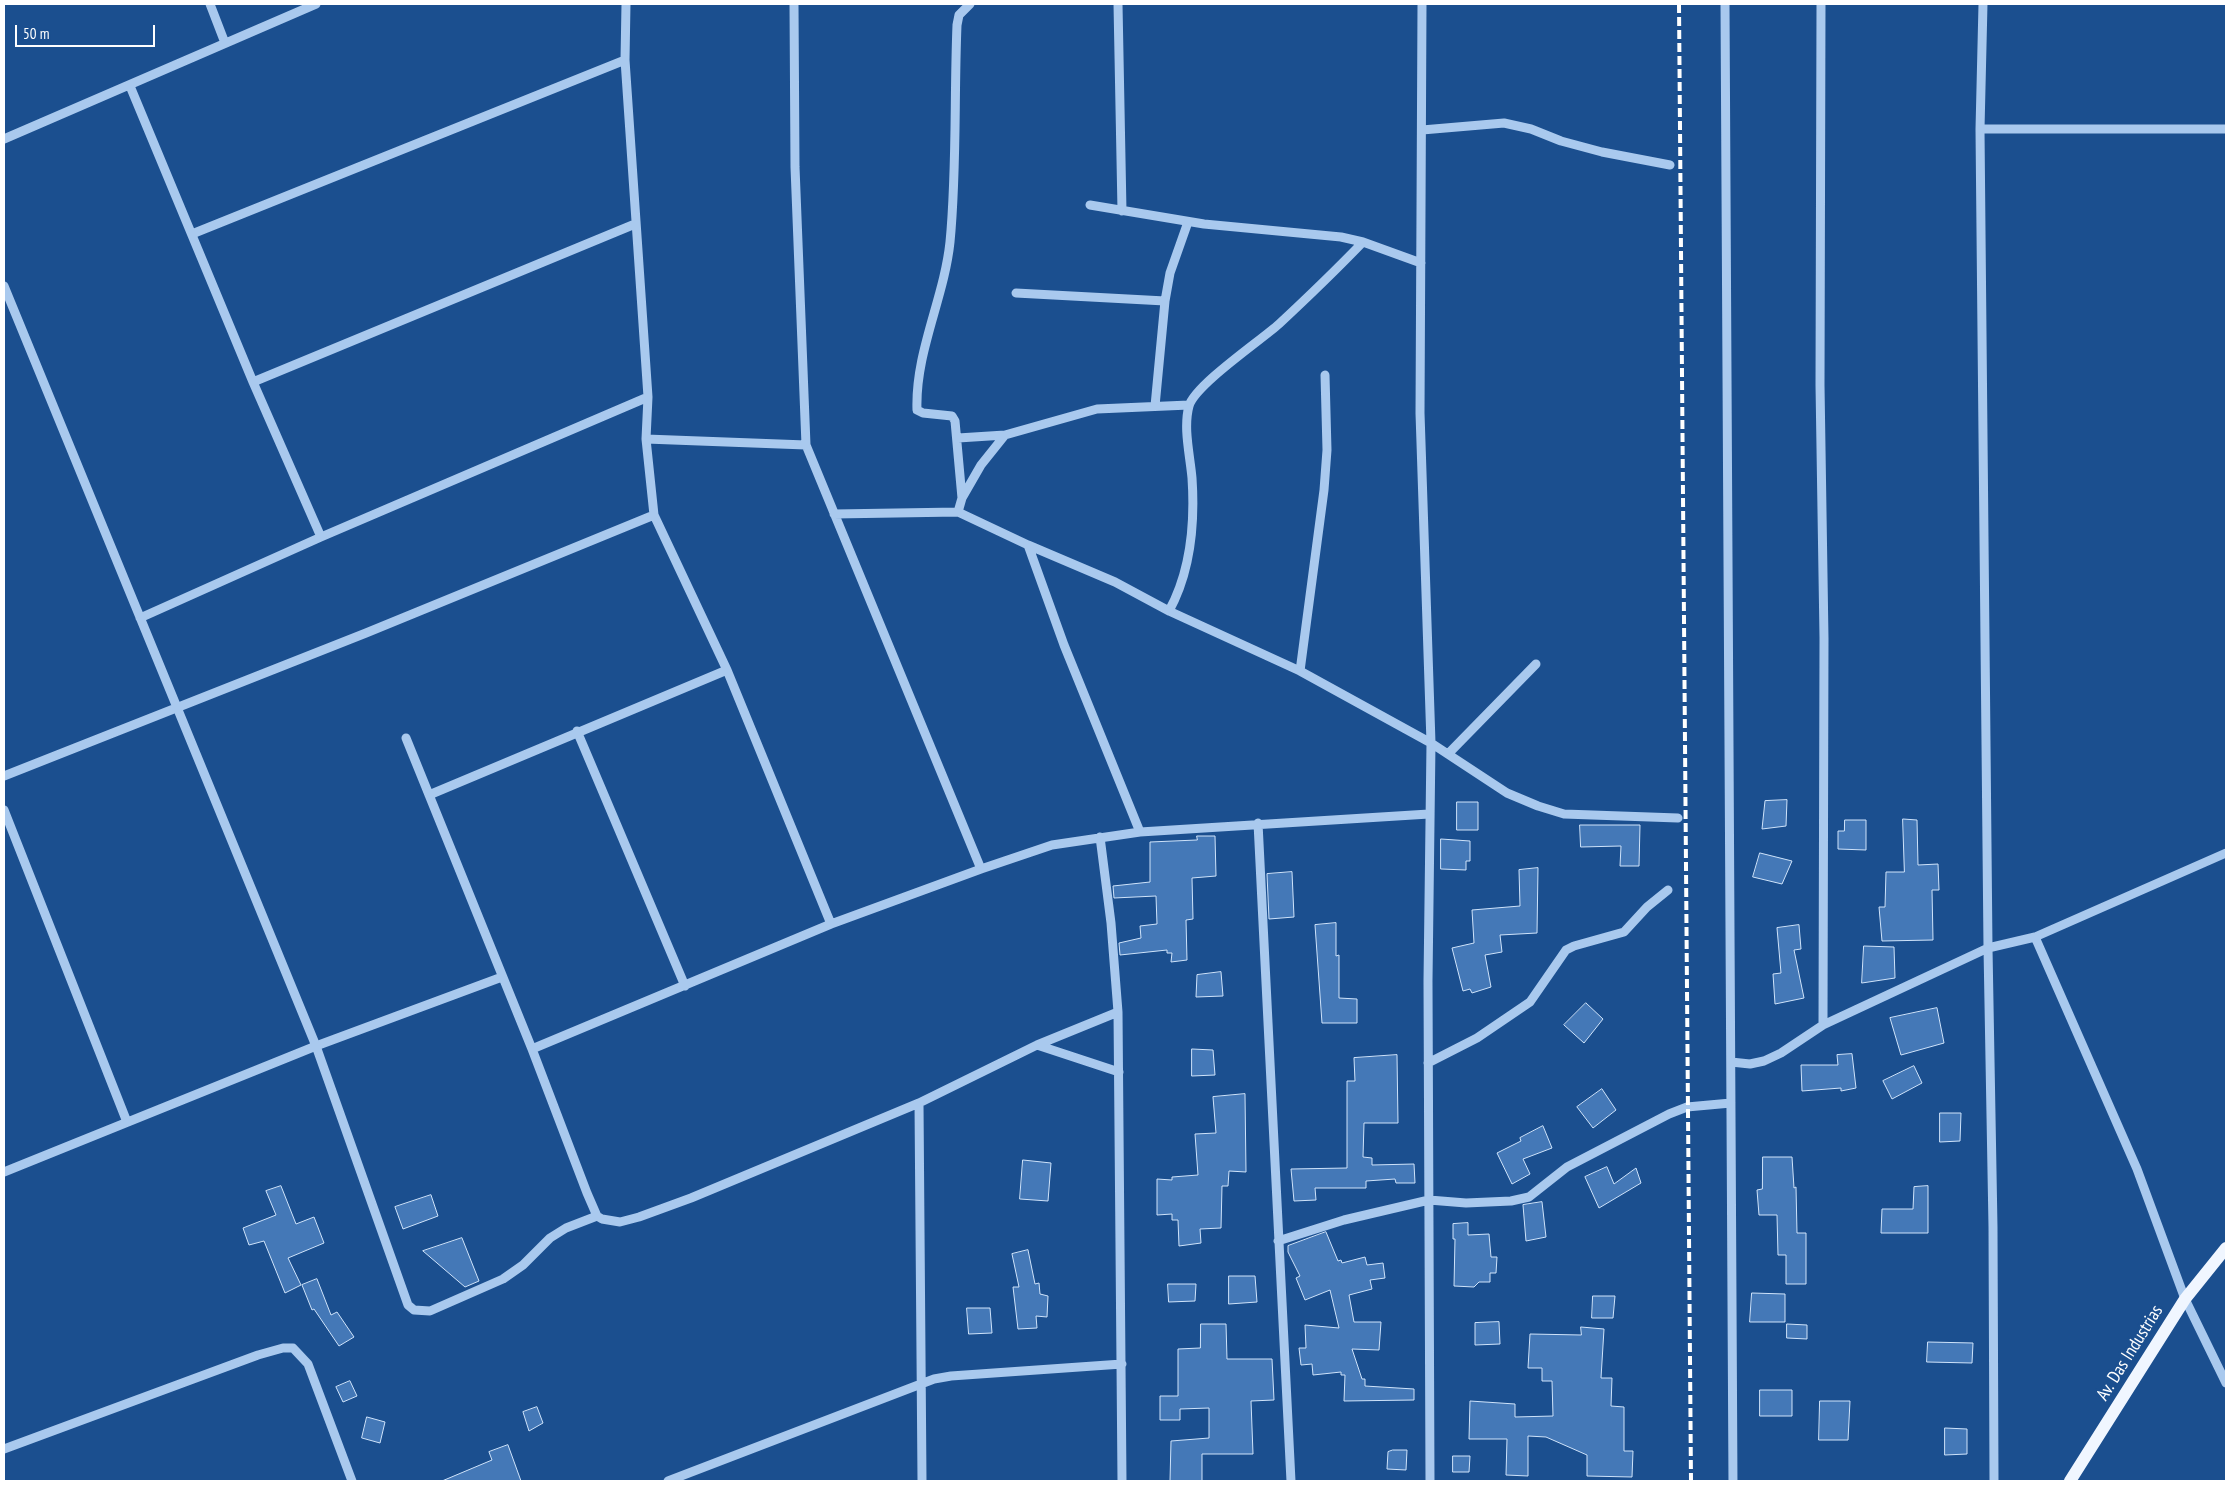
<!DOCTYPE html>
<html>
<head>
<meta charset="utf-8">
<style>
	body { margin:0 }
	#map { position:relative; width:2230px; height:1485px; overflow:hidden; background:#1b4f8f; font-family:"PT Sans Narrow",sans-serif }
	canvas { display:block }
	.frame { position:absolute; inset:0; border:5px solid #fff; pointer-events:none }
	.scale { position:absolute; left:15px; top:25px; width:140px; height:22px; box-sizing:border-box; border:2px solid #fff; border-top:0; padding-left:6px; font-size:15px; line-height:18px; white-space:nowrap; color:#fff; -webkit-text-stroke:4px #1b4f8f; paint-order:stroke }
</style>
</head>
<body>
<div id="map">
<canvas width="2230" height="1485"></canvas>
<div class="frame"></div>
<div class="scale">50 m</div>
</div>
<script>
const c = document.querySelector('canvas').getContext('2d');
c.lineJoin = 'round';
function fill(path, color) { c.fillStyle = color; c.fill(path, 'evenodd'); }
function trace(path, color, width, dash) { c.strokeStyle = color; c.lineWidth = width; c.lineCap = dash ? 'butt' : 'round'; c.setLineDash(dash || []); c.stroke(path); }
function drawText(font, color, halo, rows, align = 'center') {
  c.font = font + ' "PT Sans Narrow",sans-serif'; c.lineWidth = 5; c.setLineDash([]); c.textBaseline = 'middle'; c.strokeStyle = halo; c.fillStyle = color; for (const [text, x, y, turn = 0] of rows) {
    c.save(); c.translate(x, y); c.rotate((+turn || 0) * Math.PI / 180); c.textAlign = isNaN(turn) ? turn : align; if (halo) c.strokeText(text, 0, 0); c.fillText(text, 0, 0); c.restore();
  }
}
const building = new Path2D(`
	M1787,800l-1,26 -24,3 3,-28z
	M1457,802h21v28h-21z
	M1903,819l14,1 1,45 20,-1 1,26h-7l1,50 -51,1 -3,-34h6l1,-35h18z
	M1845,820h21v30l-28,-1v-18h6z
	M1580,825h60l-1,41h-19l1,-20 -40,1z
	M1197,836h18l1,40 -24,2 1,41 -7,1 1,40 -16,2 1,-9h-5v-3l-47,5 -1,-12 22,-5 -1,-12 17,-2 -1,-28 -42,2 -1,-12 37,-4v-40l47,-2z
	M1441,839l29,2v20h-4v9l-25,-1z
	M1760,853l32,8 -10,23 -29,-7z
	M1538,868l-1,65 -37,2 2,17 -17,3 6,32 -19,6 -2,-4 -7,2 -11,-43 22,-5 -2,-33 48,-4 -1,-36z
	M1292,872l2,45 -25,2 -2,-45z
	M1336,923v33l3,-1v43l18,1v24h-35l-7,-98z
	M1799,925l2,24 -7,1 10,48 -29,6 -2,-30 8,-1 -4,-45z
	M1864,946l30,1 1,31 -33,5z
	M1221,972l2,24 -27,1 1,-22z
	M1586,1003l17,16 -19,24 -20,-18z
	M1937,1008l7,35 -43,12 -11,-37z
	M1192,1049l21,1 2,25 -23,1z
	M1852,1054l4,34 -15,3v-3l-39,3 -1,-26h37l-1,-10z
	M1397,1055l1,68h-34l-1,34 9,1v7l42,-1 1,19h-19l-1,-4 -29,2v7h-51l1,12 -22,1 -3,-32 56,-1v-87h8l-1,-23z
	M1914,1066l8,17 -30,16 -9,-18z
	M1602,1089l14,21 -23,18 -16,-21z
	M1245,1094l1,78 -17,-1 -1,15h-6l-1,42 -21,1 1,14 -22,3 -1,-26h-6v-6l-15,1v-36l15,1v-3l26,-2 -3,-41 21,-1 -3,-36z
	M1940,1113h21l-1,28 -20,1z
	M1543,1126l9,22 -29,11 7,15 -18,10 -15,-31 24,-12 -1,-3z
	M1763,1157h29l2,31 2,-1 1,46h9v51h-20v-29h-8l-1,-40h-18l-2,-25 5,-1z
	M1023,1160l28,3 -3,38 -28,-2z
	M1607,1167l7,17 22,-16 5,15 -42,25 -14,-31z
	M281,1186l15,38 18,-7 10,26 -36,15 13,27 -16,8 -21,-52 -15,4 -6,-17 33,-13 -10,-24z
	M1928,1186v47h-47l1,-24h31l1,-22z
	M431,1195l7,21 -35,13 -8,-22z
	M1542,1202l4,35 -20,4 -3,-36z
	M1468,1223v12l21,-1 2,23h6l-1,16h-6v9h-11l-5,5 -20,-1 1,-47h-2v-15z
	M1326,1232l12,29 3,-1 1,3 23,-6 2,8 16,-2 2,15 -15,2 2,9 -23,6 5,27h27l-2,28 -27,-1 10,30h3v7l49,3v11l-70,1 1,-26h-4v-3l-28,3 -1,-11 -11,1 -2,-17h7l-1,-23 34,3 -9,-38 -25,10 -9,-22 4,-2 -12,-24v-6z
	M462,1238l17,43 -14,6 -42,-36z
	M1028,1250l7,34 4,-1 1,11 8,2 -1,21 -11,-1 1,12 -19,1 -5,-42h6l-7,-33z
	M1229,1276h26l2,26 -28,2z
	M317,1279l14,36 6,-3 17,25 -15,9 -25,-37 -2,1 -10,-25z
	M1168,1284h28l-1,17 -26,1z
	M1752,1293l33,1v28h-35z
	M1593,1296h22l-2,22h-21z
	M967,1308h23l2,25 -23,1z
	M1499,1322l1,22 -25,1v-22z
	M1201,1324h25l1,35h45l2,41 -23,1 2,53h-51v27h-32l1,-40 38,-3v-30l-29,1v11h-20v-24h18v-47l22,-1z
	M1787,1324l20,1v14l-20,-1z
	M1581,1327l23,2 -3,49h11l-1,28 13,1v44h9l-1,26 -45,-1v-21l-41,-18 -18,-1v40l-22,-1 1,-36h-38l1,-38 45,3v13l38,-1 -1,-35h-10v-13h-14l2,-34 51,1z
	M1928,1342l45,1 -1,20 -45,-1z
	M350,1381l7,15 -14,6 -7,-15z
	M1760,1390h32v26h-32z
	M1820,1401h30l-2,39h-29z
	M537,1407l6,16 -14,8 -6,-19z
	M367,1417l18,5 -5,21 -18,-5z
	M1945,1428l22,1v25l-22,1z
	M508,1445l13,36h-79l50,-21 -3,-8z
	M1393,1450h14l-1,20 -19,-1 1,-17z
	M1453,1456h17l-1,16h-16z`);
const minor = new Path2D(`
	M210,4l15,39
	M626,4l-1,56 23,337 -2,42 8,76 73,155 104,254
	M794,4l1,163 11,278 175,424
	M1118,4l4,207
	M1422,4l-2,409 11,330 -3,238 2,500
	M1725,4l8,1477
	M1821,4l-1,381 4,253 -1,387
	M1983,4l-3,125 8,819 5,279 1,254
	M130,86l123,296 68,155
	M1980,129h246
	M1422,130l82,-7 27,6 30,12 41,11 68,13
	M4,139l312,-135
	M1090,205l114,19 137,13 22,5 58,21
	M192,234l433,-174
	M4,286l312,760 92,259 6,5 16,1 73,-32 20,-14 27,-27 16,-10 31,-12
	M1016,293l149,8
	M253,382l382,-158
	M1155,406l10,-105 5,-28 18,-51
	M958,438l47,-3
	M646,439l160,6
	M962,498l-7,-77 -3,-5 -29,-3 -6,-3c-2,-58 27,-111 33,-168 7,-72 4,-145 7,-217l2,-10 11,-11
	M958,512l4,-14 19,-33 24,-30 92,-26 92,-4
	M834,514l124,-2 70,33 87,37 54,29 131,60 131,72 76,50 31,13 26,8 114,4
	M1028,545l36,100 76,187
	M1169,611c22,-40 26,-88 23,-133 -2,-23 -9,-50 -3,-72 6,-21 71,-65 90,-82 29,-27 57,-54 84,-82
	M140,618l181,-81 327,-140
	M1300,671l24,-181 3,-40 -2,-75
	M577,731l108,255
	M406,738l126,311 55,144 10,23 5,3 18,3 19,-5 52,-19 228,-95 118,-58 81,-33
	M1448,754l88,-90
	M4,776l362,-143 288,-118
	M429,795l298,-125
	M4,810l123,312
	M1258,823l33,658
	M1100,837l11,86 7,89 4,469
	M2035,937l102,232 48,130 41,84
	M1037,1045l82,27
	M532,1049l299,-125 150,-55 71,-24 88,-13 289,-18
	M1731,1062l19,2 14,-3 17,-8 42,-28 165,-77 47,-11 191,-84
	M1428,1063l49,-25 53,-36 36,-52 8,-4 50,-14 23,-25 21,-17
	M919,1103l3,378
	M4,1172l312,-126 186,-69
	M1278,1241l66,-21 85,-20 37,3 45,-2 18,-4 38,-30 102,-53 18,-7 44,-4
	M4,1449l254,-94 25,-7h10l15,16 44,117
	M668,1481l266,-102 17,-3 171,-12`);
const major = new Path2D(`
	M2070,1481l115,-182 41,-51`);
const rail = new Path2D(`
	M1679,4l12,1477`);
const streetNames = [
	["Av. Das Industrias",2130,1353,-58]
];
fill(building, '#4478b7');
trace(building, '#cfe3fa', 1);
trace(minor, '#a9c9ee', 9);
trace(major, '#f0f6ff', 12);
trace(rail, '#fff', 4, [9, 4]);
drawText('18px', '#fff', '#1b4f8f', streetNames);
</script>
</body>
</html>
